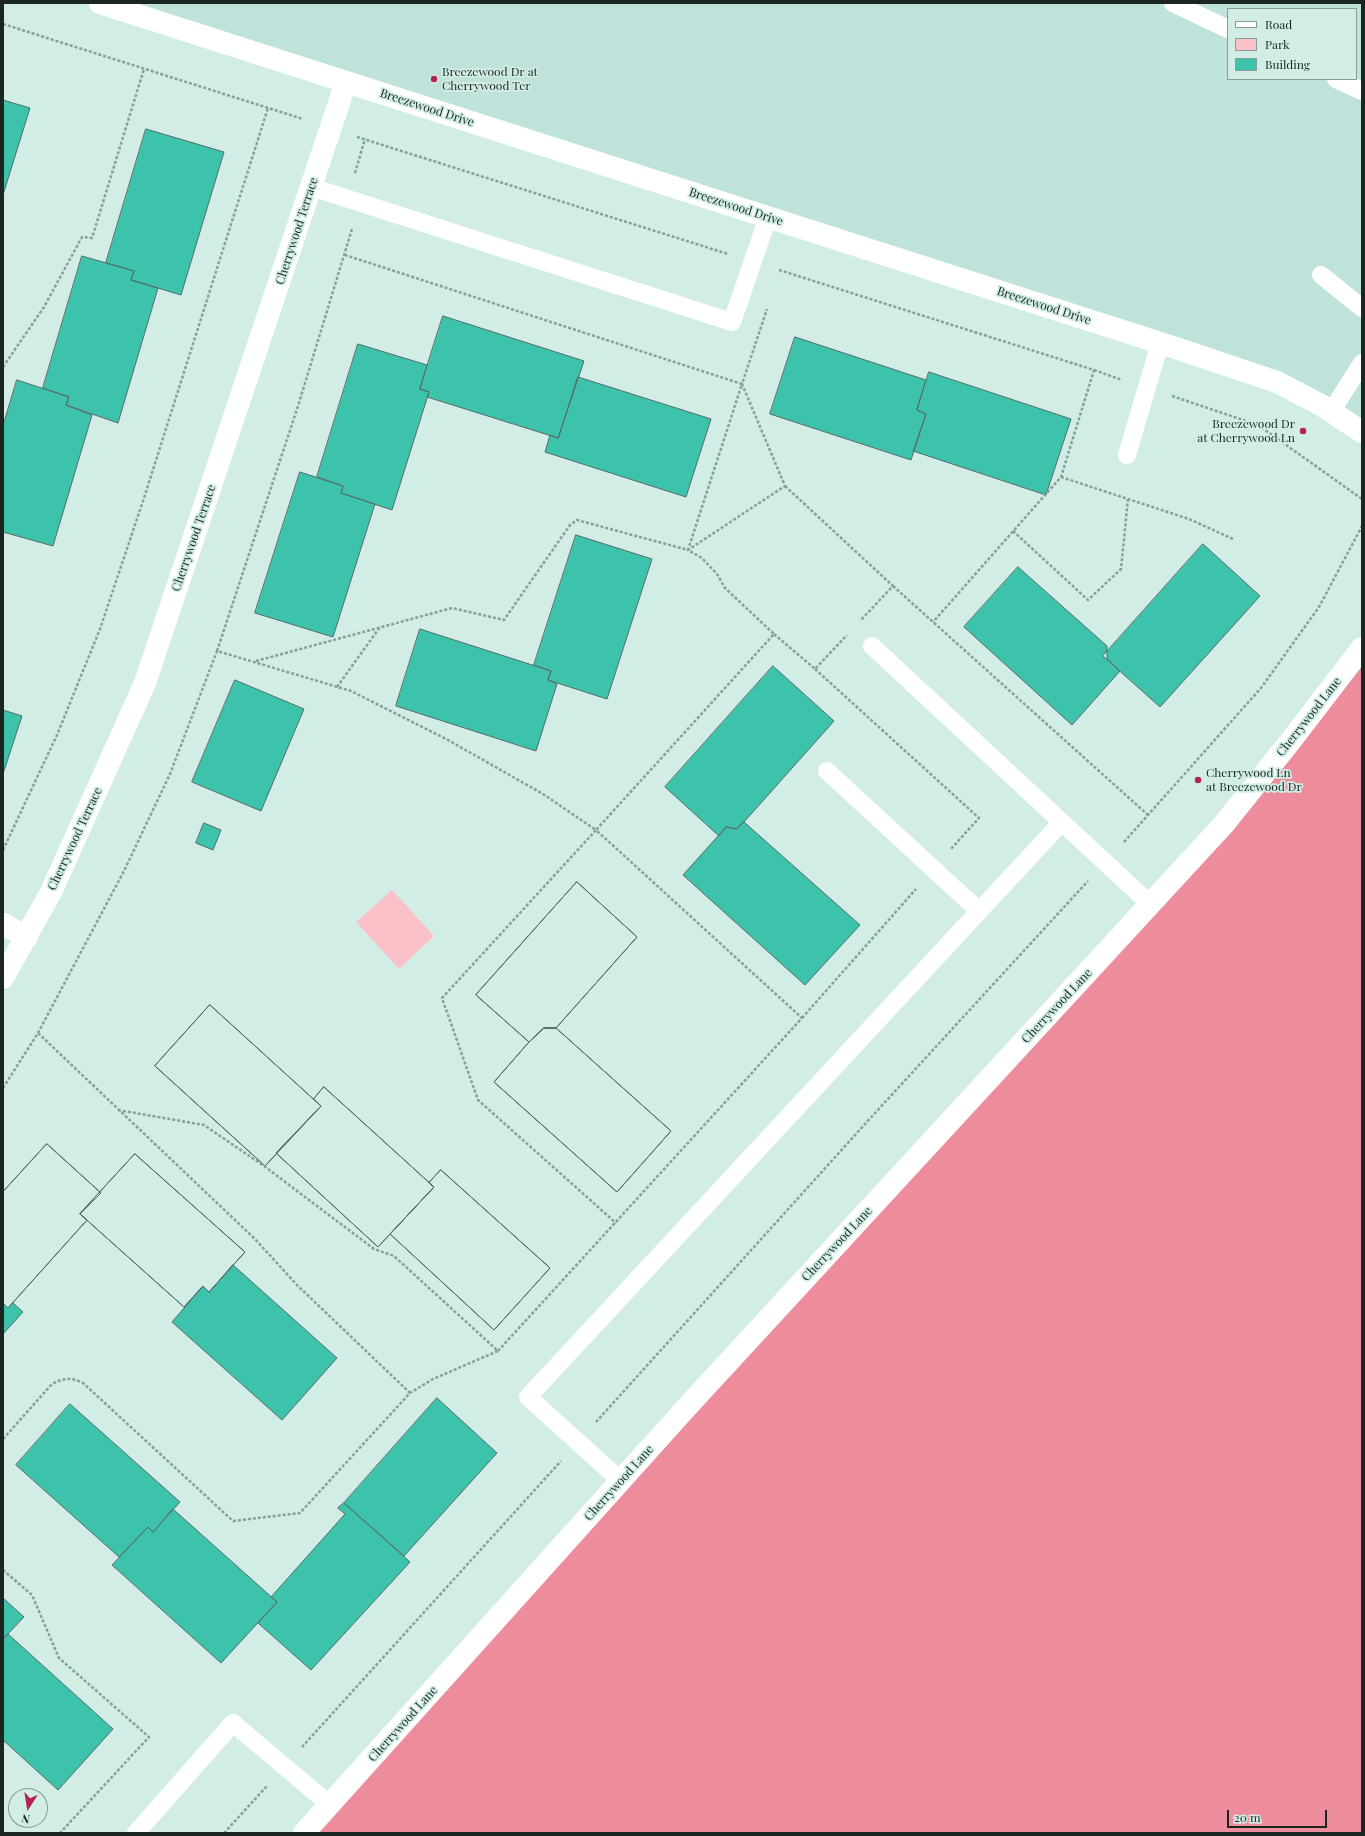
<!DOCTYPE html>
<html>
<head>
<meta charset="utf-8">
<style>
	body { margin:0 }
	#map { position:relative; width:1365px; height:1836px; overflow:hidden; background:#d1ede6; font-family:"Playfair Display",serif }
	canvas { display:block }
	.frame { position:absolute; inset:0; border:4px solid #1b2623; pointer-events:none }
	.legend { position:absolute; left:1227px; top:8px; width:130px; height:72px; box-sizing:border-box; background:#d1ede6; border:1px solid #889d98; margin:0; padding:5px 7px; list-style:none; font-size:12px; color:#1b2623 }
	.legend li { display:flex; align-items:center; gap:8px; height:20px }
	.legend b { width:20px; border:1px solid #889d98 }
	.north { position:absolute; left:8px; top:1788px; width:40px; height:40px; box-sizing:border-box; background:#d1ede6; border:1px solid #889d98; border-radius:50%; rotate:192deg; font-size:11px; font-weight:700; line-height:16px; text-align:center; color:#1b2623 }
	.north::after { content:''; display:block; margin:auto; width:14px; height:18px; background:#b4234e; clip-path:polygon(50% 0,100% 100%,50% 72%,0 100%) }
	.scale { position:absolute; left:1227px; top:1810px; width:100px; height:18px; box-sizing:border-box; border:2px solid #1b2623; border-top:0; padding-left:5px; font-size:12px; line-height:14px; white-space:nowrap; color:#1b2623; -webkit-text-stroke:3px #d1ede6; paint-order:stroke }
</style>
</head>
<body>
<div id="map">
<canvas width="1365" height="1836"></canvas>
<div class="frame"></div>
<ul class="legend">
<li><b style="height:5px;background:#fff"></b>Road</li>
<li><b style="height:11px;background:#fbc1c8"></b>Park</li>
<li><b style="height:11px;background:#3dc2ab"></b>Building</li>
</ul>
<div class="north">N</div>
<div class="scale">20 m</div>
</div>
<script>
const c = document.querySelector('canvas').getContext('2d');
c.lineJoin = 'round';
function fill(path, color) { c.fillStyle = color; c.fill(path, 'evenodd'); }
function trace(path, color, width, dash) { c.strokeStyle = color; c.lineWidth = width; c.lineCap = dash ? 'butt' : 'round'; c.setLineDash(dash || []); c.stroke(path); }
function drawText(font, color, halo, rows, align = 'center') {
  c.font = font + ' "Playfair Display",serif'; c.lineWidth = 3.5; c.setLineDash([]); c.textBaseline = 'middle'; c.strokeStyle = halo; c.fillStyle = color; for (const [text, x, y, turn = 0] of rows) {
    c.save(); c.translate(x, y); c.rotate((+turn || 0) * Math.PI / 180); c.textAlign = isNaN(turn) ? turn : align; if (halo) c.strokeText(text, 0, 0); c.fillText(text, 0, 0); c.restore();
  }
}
const built = new Path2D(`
	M100,3h1262v429l-41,-27zM1228,9h128v70h-128z`);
const green = new Path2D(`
	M392,890l42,46 -35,33 -43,-47z`);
const forest = new Path2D(`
	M1362,648v1185h-1058l920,-1009z`);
const building = new Path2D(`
	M3,100l27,8 -27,87z
	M146,129l78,23 -43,143 -50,-15 3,-9 -28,-8z
	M82,256l52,15 -3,9 27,8 -40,135 -52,-18 3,-8 -26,-9z
	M443,316l141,45 -26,77 -131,-41 2,-5 -9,-3z
	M795,337l131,43 -9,30 9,4 -15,46 -141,-46z
	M358,344l69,21 -7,24 9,3 -37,118 -51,-17 2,-7 -26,-9z
	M929,372l142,47 -25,76 -133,-44 13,-37 -9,-4z
	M578,377l133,42 -25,78 -141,-45 5,-17 8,3z
	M17,380l52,17 -3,8 26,10 -39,131 -50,-14v-106z
	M300,472l43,14 -2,7 34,11 -42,133 -78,-24z
	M576,535l76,24 -45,140 -59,-19 3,-9 -17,-6z
	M1203,544l57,52 -100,111 -57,-51z
	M1018,567l89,79v13l13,12 -48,54 -108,-98z
	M420,629l131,42 -3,9 9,4 -21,67 -140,-45z
	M773,666l61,55 -90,101 -8,7 -10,-2 -7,9 -54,-49z
	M235,680l69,29 -43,102 -69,-29z
	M3,710l19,6 -19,58z
	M744,822l116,103 -55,60 -122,-110 43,-48 10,2z
	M204,823l17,7 -8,20 -17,-7z
	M577,882l60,55 -81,91h-12l-15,14 -53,-47z
	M577,882l60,55 -81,91h-12l-15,14 -53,-47z
	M210,1005l111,101 -56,60 -110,-100z
	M210,1005l111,101 -56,60 -110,-100z
	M544,1028h12l115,103 -54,61 -123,-110 35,-40z
	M544,1028h12l115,103 -54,61 -123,-110 35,-40z
	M324,1087l110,100 -56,60 -102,-94 45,-47 -7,-7z
	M324,1087l110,100 -56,60 -102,-94 45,-47 -7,-7z
	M47,1144l54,49 -21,21 7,6 -79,88 -5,-5v-111z
	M47,1144l54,49 -21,21 7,6 -79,88 -5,-5v-111z
	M135,1154l110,98 -36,40 -6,-6 -19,21 -104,-93z
	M135,1154l110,98 -36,40 -6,-6 -19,21 -104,-93z
	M441,1170l109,98 -56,62 -104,-96 44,-47 -5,-4z
	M441,1170l109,98 -56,62 -104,-96 44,-47 -5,-4z
	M233,1265l104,93 -55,62 -110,-98 31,-36 6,6z
	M3,1303l5,5 5,-5 10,9 -20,22z
	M437,1398l60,55 -93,103 -60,-53z
	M70,1404l110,98 -27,30 -5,-5 -29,30 -103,-92z
	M344,1503l66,59 -99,108 -53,-47 19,-21 -6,-5 74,-83 -7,-6z
	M173,1509l104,93 -56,61 -109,-98 36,-38 5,5z
	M3,1598l21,19 -21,22z
	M8,1634l105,95 -55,61 -55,-50v-101z`);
const path = new Path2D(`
	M3,24l300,95
	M357,137l371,117
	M355,173l10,-34
	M779,270l315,100 -33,107 -128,145
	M3,367l41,-60 38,-70 10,1 52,-169
	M1094,370l28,10
	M1172,396l86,29 104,74
	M1061,477l128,42 44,20
	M785,486l108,100 -33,35
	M1013,531l75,69 33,-31 7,-70
	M893,586l255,229
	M774,634l41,35 32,-34
	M217,651l81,-245 54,-177
	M256,661l196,-53 52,12 66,-95 7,-5 111,30 97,-64 -43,-102 25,-75
	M815,669l164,149 -28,31
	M337,687l43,-60
	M1124,842l137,-154 58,-81 43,-81
	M3,850l54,-115 43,-106 44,-131 124,-390
	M802,1018l114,-129
	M3,1088l35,-55 86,-162 46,-97 47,-123 134,40 97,49 95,54 53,36 178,-196 -49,-46 -8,-14 -15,-16 -14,-8 54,-166 -397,-129
	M118,1110l86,15 60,41 110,83 20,7 104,95 -65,28 -23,14
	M498,1351l304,-333 -206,-188 -154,168 36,102 138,123
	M596,1422l269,-298 223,-243
	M3,1439l49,-55c11,-6 19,-7 31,-1l150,138 67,-8 110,-120 -113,-108 -42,-46 -217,-206
	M3,1570l29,25 27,63 90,79 -89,96
	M302,1747l259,-286
	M224,1833l43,-47`);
const lane = new Path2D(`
	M1173,3l55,26
	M1336,79l26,12
	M311,187l421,135 36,-105
	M1321,275l41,33
	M1331,412l31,-49
	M1127,455l33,-112
	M872,646l278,258
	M827,771l152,140
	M621,1481l-93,-84 533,-574
	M136,1833l97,-110 97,82`);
const street = new Path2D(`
	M3,924l24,13
	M3,978l48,-86 94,-209 201,-601`);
const secondary = new Path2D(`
	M100,3l1076,345 101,34 44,23 41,27
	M304,1833l382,-425 538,-584 65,-81 73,-95`);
const markers = [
	[434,79,4,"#b4234e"],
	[1303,431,4,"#b4234e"],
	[1198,780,4,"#b4234e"]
];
const poiNames = [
	["Breezewood Dr at",442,72],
	["Cherrywood Ter",442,86],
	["Breezewood Dr",1295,424,"right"],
	["at Cherrywood Ln",1295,438,"right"],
	["Cherrywood Ln",1206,773],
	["at Breezewood Dr",1206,787]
];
const streetNames = [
	["Breezewood Drive",427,108,18],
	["Breezewood Drive",736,207,18],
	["Cherrywood Terrace",297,231,-72],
	["Breezewood Drive",1044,306,18],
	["Cherrywood Terrace",194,538,-71],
	["Cherrywood Lane",1309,717,-52],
	["Cherrywood Terrace",75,839,-65],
	["Cherrywood Lane",1057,1006,-47],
	["Cherrywood Lane",837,1244,-47],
	["Cherrywood Lane",619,1483,-48],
	["Cherrywood Lane",403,1724,-48]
];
fill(built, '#bfe3da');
fill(green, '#fbc1c8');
fill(forest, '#ed8d9c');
fill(building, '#3dc2ab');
trace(building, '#546c67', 1);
trace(path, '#899e99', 2.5, [3, 2]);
trace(lane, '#fff', 18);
trace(street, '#fff', 22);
trace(secondary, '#fff', 22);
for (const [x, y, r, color] of markers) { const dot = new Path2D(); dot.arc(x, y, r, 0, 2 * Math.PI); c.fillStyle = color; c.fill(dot); trace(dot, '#d1ede6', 1.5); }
drawText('12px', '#1b2623', '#d1ede6', poiNames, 'left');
drawText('12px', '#1b2623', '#d1ede6', streetNames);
</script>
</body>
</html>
